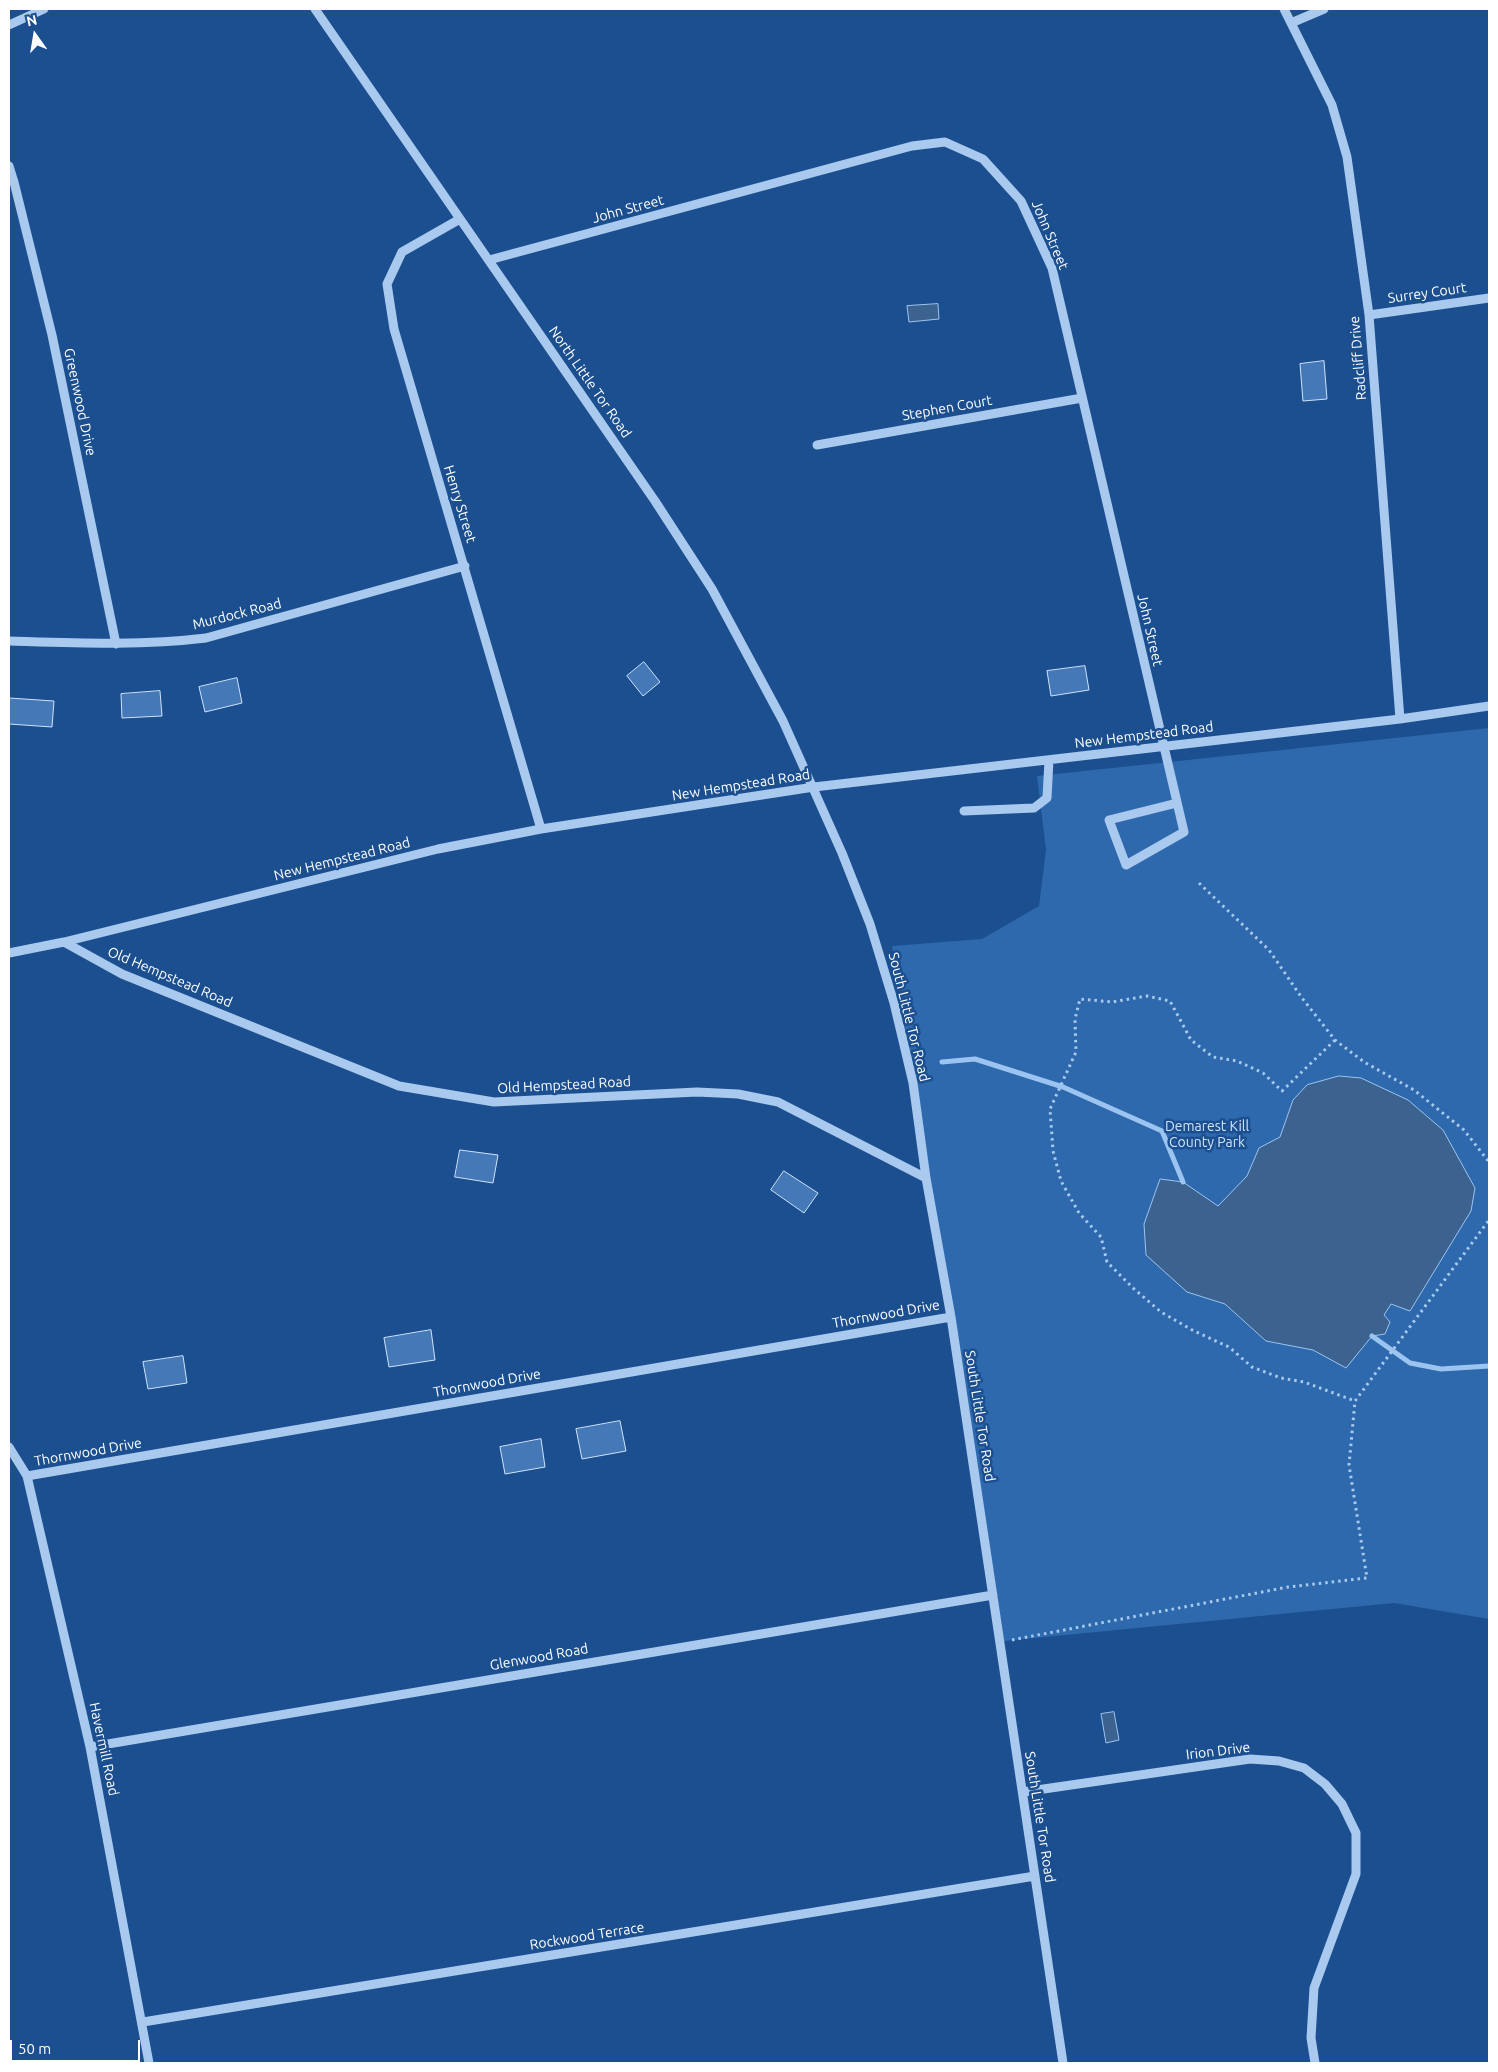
<!DOCTYPE html>
<html>
<head>
<meta charset="utf-8">
<style>
	body { margin:0 }
	#map { position:relative; width:1498px; height:2072px; overflow:hidden; background:#1b4f8f; font-family:Ubuntu,sans-serif }
	canvas { display:block }
	.frame { position:absolute; inset:0; border:10px solid #fff; pointer-events:none }
	.north { position:absolute; left:10px; top:10px; width:50px; height:50px; -webkit-text-stroke:4px #1b4f8f; paint-order:stroke; rotate:347deg; font-size:14px; font-weight:700; line-height:20px; text-align:center; color:#fff }
	.north::after { content:''; display:block; margin:auto; width:18px; height:22px; background:#fff; clip-path:polygon(50% 0,100% 100%,50% 72%,0 100%) }
	.scale { position:absolute; left:10px; top:2040px; width:130px; height:22px; box-sizing:border-box; border:2px solid #fff; border-top:0; padding-left:6px; font-size:15px; line-height:18px; white-space:nowrap; color:#fff; -webkit-text-stroke:4px #1b4f8f; paint-order:stroke }
</style>
</head>
<body>
<div id="map">
<canvas width="1498" height="2072"></canvas>
<div class="frame"></div>
<div class="north">N</div>
<div class="scale">50 m</div>
</div>
<script>
const c = document.querySelector('canvas').getContext('2d');
c.lineJoin = 'round';
function fill(path, color) { c.fillStyle = color; c.fill(path, 'evenodd'); }
function trace(path, color, width, dash) { c.strokeStyle = color; c.lineWidth = width; c.lineCap = dash ? 'butt' : 'round'; c.setLineDash(dash || []); c.stroke(path); }
function drawText(font, color, halo, rows, align = 'center') {
  c.font = font + ' Ubuntu,sans-serif'; c.lineWidth = 5; c.setLineDash([]); c.textBaseline = 'middle'; c.strokeStyle = halo; c.fillStyle = color; for (const [text, x, y, turn = 0] of rows) {
    c.save(); c.translate(x, y); c.rotate((+turn || 0) * Math.PI / 180); c.textAlign = isNaN(turn) ? turn : align; if (halo) c.strokeText(text, 0, 0); c.fillText(text, 0, 0); c.restore();
  }
}
const green = new Path2D(`
	M1489,728v891l-95,-16 -390,38 -112,-695 90,-7 57,-33 7,-56 -9,-74z`);
const water = new Path2D(`
	M938,304l1,15 -30,3 -2,-16z
	M1339,1076l22,2 47,22 35,30 32,58 -4,23 -61,100 -19,-7 -7,11 6,7 -5,12 -13,2 -26,32 -33,-18 -47,-9 -41,-37 -38,-12 -41,-37 -2,-31 16,-45 23,3 35,24 29,-30 12,-28 21,-11 13,-37 14,-15z
	M1114,1712l5,28 -13,3 -5,-29z`);
const stream = new Path2D(`
	M942,1062l33,-3 88,28 99,44 21,51
	M1372,1336l38,27 31,6 48,-3`);
const building = new Path2D(`
	M1324,361l3,38 -24,2 -3,-37z
	M644,662l16,20 -17,14 -16,-20z
	M1085,666l4,24 -38,6 -4,-25z
	M237,678l5,25 -37,9 -6,-25z
	M160,691l2,25 -40,2 -1,-24z
	M9,698l45,3 -2,26 -43,-3z
	M460,1150l38,5 -5,28 -38,-6z
	M784,1171l34,22 -14,20 -33,-23z
	M431,1330l4,30 -46,7 -5,-29z
	M183,1356l4,27 -39,6 -5,-27z
	M620,1421l6,30 -44,8 -6,-30z
	M541,1439l4,28 -40,7 -5,-27z`);
const path = new Path2D(`
	M1199,883l70,67 33,48 33,42 29,22 50,28 50,40 25,32
	M1335,1040l-53,51 -19,-18 -26,-12 -24,-4 -22,-17 -21,-39 -23,-5 -35,6 -32,-3 -5,20 1,33 -26,57 3,42 8,30 18,32 22,24 6,25 26,26 28,24 33,19 35,16 23,20 29,11 23,4 51,19
	M1012,1640l276,-53 79,-9 -18,-113 6,-64 134,-181`);
const minor = new Path2D(`
	M315,9l340,492 57,88 71,132 59,132 28,71 24,79 19,80 13,95 25,139 112,746
	M1284,9l48,96 15,52 22,158 31,404
	M1291,23l33,-14
	M9,25l35,-16
	M9,166l5,16 38,153 64,309
	M460,219l-58,33 -15,32 7,45 147,500
	M489,260l423,-114 33,-4 38,17 38,42 31,67 132,564 -58,33 -17,-45 68,-17
	M1369,315l120,-17
	M817,445l265,-47
	M9,641c66,2 131,5 197,-3l259,-72
	M964,811l70,-3 13,-10 2,-38
	M64,942l58,32 277,112 95,16 203,-10 41,2 40,8 148,76
	M9,953l55,-11 374,-93 103,-20 273,-42 586,-68 89,-13
	M9,1447l18,29 63,271 59,316
	M27,1476l924,-159
	M90,1747l903,-152
	M1023,1792l227,-33 29,2 25,7 21,16 17,20 14,29v41l-42,114 -3,50 4,25
	M143,2022l892,-146`);
const streetNames = [
	["John Street",628,209,-15],
	["John Street",1050,235,67],
	["Surrey Court",1427,293,-8],
	["Radcliff Drive",1358,358,-95],
	["North Little Tor Road",590,382,55],
	["Greenwood Drive",80,402,78],
	["Stephen Court",947,408,-10],
	["Henry Street",460,504,73],
	["Murdock Road",237,614,-14],
	["John Street",1150,630,77],
	["New Hempstead Road",1144,735,-7],
	["New Hempstead Road",741,785,-9],
	["New Hempstead Road",342,859,-14],
	["Old Hempstead Road",170,977,23],
	["South Little Tor Road",909,1017,76],
	["Old Hempstead Road",564,1085,-3],
	["Thornwood Drive",886,1314,-10],
	["Thornwood Drive",487,1383,-10],
	["South Little Tor Road",980,1416,81],
	["Thornwood Drive",88,1452,-10],
	["Glenwood Road",539,1657,-10],
	["Havermill Road",104,1749,78],
	["Irion Drive",1218,1751,-7],
	["South Little Tor Road",1040,1817,81],
	["Rockwood Terrace",587,1936,-9]
];
const parkNames = [
	["Demarest Kill",1207,1126],
	["County Park",1207,1142]
];
fill(green, '#2e69ad');
fill(water, '#3c6290');
trace(water, '#9cc4f0', 1);
trace(stream, '#9cc4f0', 5);
fill(building, '#4478b7');
trace(building, '#cfe3fa', 1);
trace(path, '#a9c9ee', 3, [2.5, 4]);
trace(minor, '#a9c9ee', 9);
drawText('14px', '#fff', '#1b4f8f', streetNames);
drawText('14px', '#cfe3fa', '#1b4f8f', parkNames);
</script>
</body>
</html>
